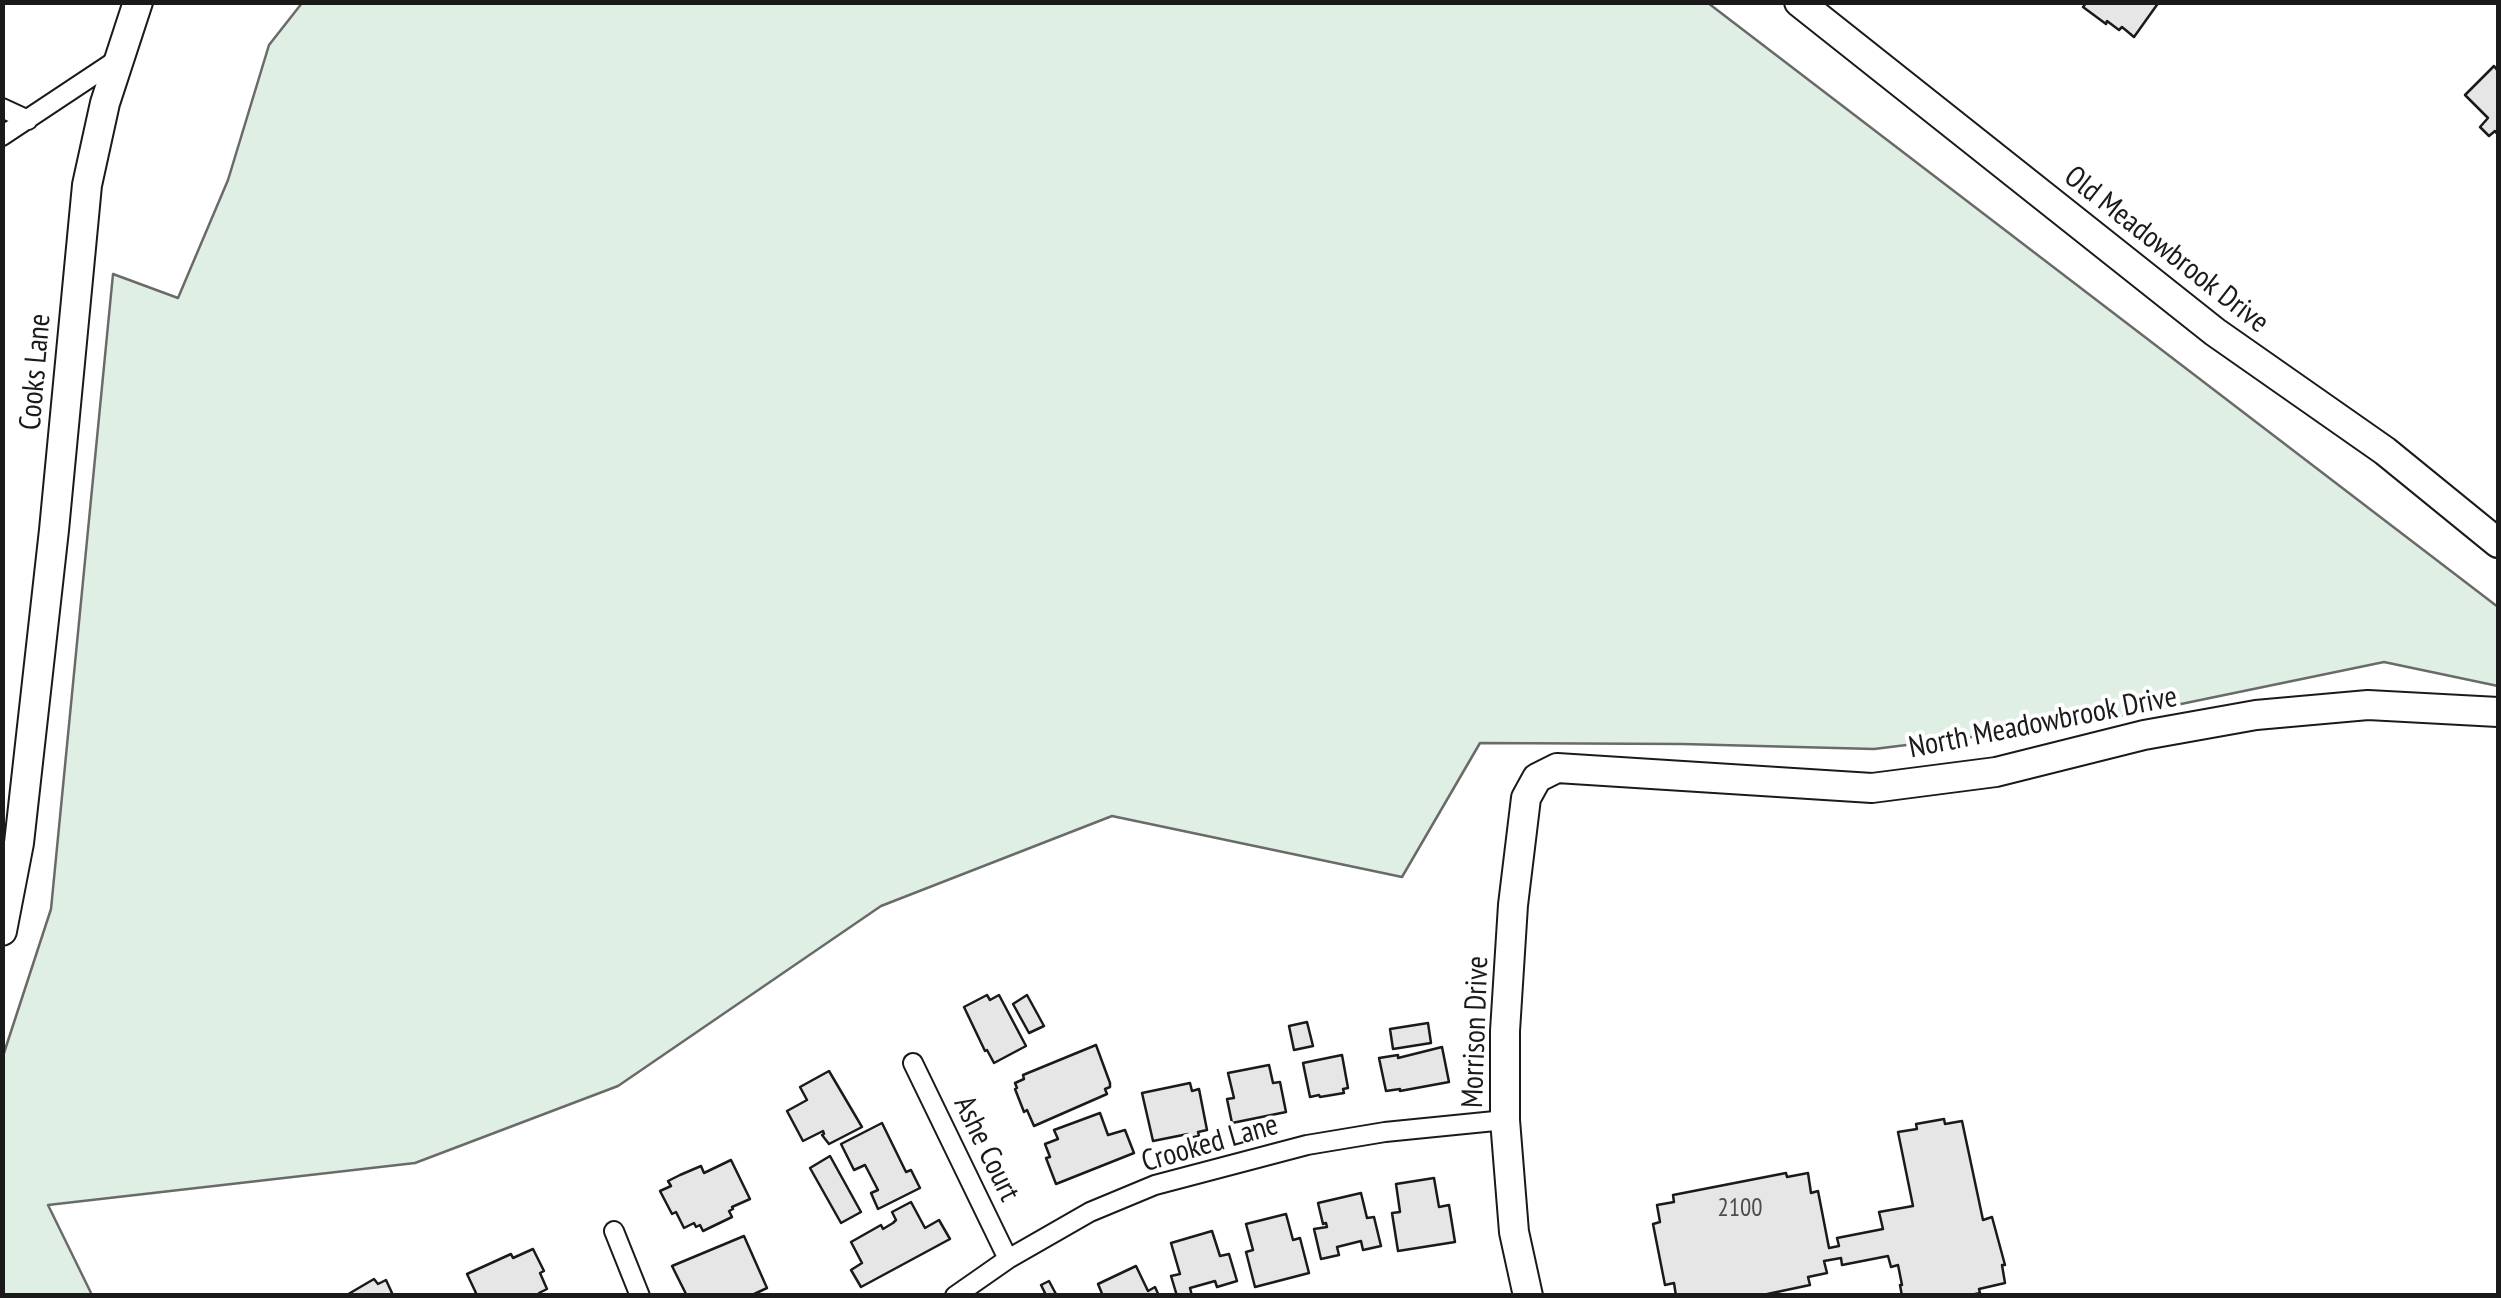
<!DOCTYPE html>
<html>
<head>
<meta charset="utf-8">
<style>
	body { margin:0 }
	#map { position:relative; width:2501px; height:1298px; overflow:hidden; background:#fff; font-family:"PT Sans Narrow",sans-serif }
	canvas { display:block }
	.frame { position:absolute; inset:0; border:5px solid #1a1a1a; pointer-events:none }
</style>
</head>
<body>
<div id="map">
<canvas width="2501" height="1298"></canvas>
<div class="frame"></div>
</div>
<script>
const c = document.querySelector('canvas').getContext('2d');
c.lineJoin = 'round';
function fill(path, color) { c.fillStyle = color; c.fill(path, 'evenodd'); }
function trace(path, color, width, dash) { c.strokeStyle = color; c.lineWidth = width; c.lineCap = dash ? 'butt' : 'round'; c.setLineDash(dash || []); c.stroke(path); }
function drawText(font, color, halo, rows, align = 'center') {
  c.font = font + ' "PT Sans Narrow",sans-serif'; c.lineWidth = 8; c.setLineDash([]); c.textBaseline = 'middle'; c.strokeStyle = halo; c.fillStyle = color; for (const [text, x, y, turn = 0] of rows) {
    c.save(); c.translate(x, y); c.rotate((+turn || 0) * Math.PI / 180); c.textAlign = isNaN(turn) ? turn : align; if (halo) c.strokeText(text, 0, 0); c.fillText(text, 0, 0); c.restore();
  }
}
const green = new Path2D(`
	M302,3h1406l790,604v79l-114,-24 -290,60 -220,27 -192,-5 -202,-1 -78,134 -290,-61 -231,90 -263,180 -203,77 -367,42 44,90h-89v-239l48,-147 62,-635 65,24 50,-118 41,-135z`);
const building = new Path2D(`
	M2087,2h72l-25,35 -12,-10 -3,3 -12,-9 -1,3 -23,-17z
	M2494,66l4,5v64l-3,-4 -6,5 -9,-9 8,-9 -23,-23z
	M987,995l3,5 9,-5 27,51 -32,17 -7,-13 -2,1 -21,-44z
	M1027,995l17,31 -15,7 -16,-29z
	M1307,1022l6,24 -19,4 -5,-24z
	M1428,1023l3,20 -38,6 -3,-20z
	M1096,1045l14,38v4l-5,2 2,5 -73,32 -7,-16 -3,2 -9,-23 2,-1 -2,-5 9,-4 -1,-4z
	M1442,1047l7,35 -49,9v-2l-14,2 -7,-33 19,-3v3z
	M1342,1055l6,33 -5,1 1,4 -24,4 -1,-2 -9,2 -7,-34z
	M1269,1065l4,18 7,-1 6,30 -54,11 -5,-24 7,-1 -6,-25z
	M829,1071l33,56 -33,17 -7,-9 2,-1 -1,-3 -20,10 -16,-30 20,-11 -7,-13z
	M1190,1083l2,8 7,-2 8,41 -9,2 1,4 -10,2 -1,-4 -35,7 -11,-48z
	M1100,1113l8,22 17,-5 9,23 -78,31 -10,-26 4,-1 -5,-13 13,-5 -4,-9z
	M1944,1119l1,5 17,-3 21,99 9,-3 13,48h-3l3,18 -26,6 1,4 -14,3h-64l-2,-11h2l-4,-20 -7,2 -3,-11 -46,9 -1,-7 -17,3 3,12 -19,4 2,8 -52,11h-82l-2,-13 -9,2 -12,-61 7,-2 -3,-17 17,-3 -1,-7 113,-22 1,4 21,-4 3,20 7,-2 11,57 10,-2 -2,-8 46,-9 -4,-17 34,-6 -15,-74 19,-3 -1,-5z
	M882,1123l24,49 5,-2 9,18 -42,21 -7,-16 7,-3 -13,-25 -11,5 -13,-26z
	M830,1156l31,56 -20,11 -31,-55z
	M731,1160l19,39 -18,8 1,2 -4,2 3,6 -29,14 -3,-6 -4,2 -2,-4 -10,5 -8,-16 -4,2 -12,-23 11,-5 -3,-5 12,-6 21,-9 3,7z
	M1434,1178l5,29 10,-2 6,37 -57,9 -6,-38 8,-1 -4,-28z
	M1361,1193l6,25 7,-1 7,29 -18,4 -2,-9 -24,6 2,8 -18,4 -7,-30 13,-2 -1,-4 -3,1 -5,-21z
	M911,1202l14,26 14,-8 11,19 -89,48 -10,-17 11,-7 -11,-21 30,-17 2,4 10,-6 3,-3 -4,-8z
	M1286,1214l7,26 7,-2 9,35 -54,14 -9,-35 7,-2 -7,-26z
	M1212,1231l8,25 9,-2 8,27 -20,6 -2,-6 -25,7 2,8h-15l-6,-20 9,-2 -9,-31z
	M744,1236l23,52 -17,8h-66l2,-2 -14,-28z
	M533,1249l11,22 -4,2 7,16 -8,4 1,3h-69l5,-3 -9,-19 44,-20 2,4z
	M1136,1266l12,25 7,-4 4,9h-56l-5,-12z
	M374,1279l4,5 8,-4 6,13 -5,3h-42z
	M1049,1281l8,15h-17l5,-3 -4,-8z`);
const street = new Path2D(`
	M2,108l26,12
	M2,136l119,-79
	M913,1063l95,196
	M614,1231l26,65
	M955,1296l53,-37 82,-47 65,-27 152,-40 78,-13 120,-12`);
const secondary = new Path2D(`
	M1799,2l416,330 170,119 113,92
	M2,931l17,-88 35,-313 33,-345 18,-82 33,-101
	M1528,1296l-14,-64 -9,-112v-89l8,-126 13,-107 11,-20 20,-10 315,20 124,-16 148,-37 112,-20 112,-10 130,7`);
const numberNames = [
	["2100",1740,1209]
];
const streetNames = [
	["Old Meadowbrook Drive",2166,250,38],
	["Cooks Lane",36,372,-85],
	["North Meadowbrook Drive",2043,723,-11],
	["Morrison Drive",1476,1032,-88],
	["Crooked Lane",1210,1144,-16],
	["Ashe Court",986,1149,64]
];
fill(green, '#e0efe3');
trace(green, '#6a6a6a', 2.5);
fill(building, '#e6e6e6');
trace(building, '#1a1a1a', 2.5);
trace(street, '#1a1a1a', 22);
trace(secondary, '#1a1a1a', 32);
trace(street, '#fff', 18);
trace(secondary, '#fff', 28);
drawText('25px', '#4d4d4d', null, numberNames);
drawText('30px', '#1a1a1a', '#fff', streetNames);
</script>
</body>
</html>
